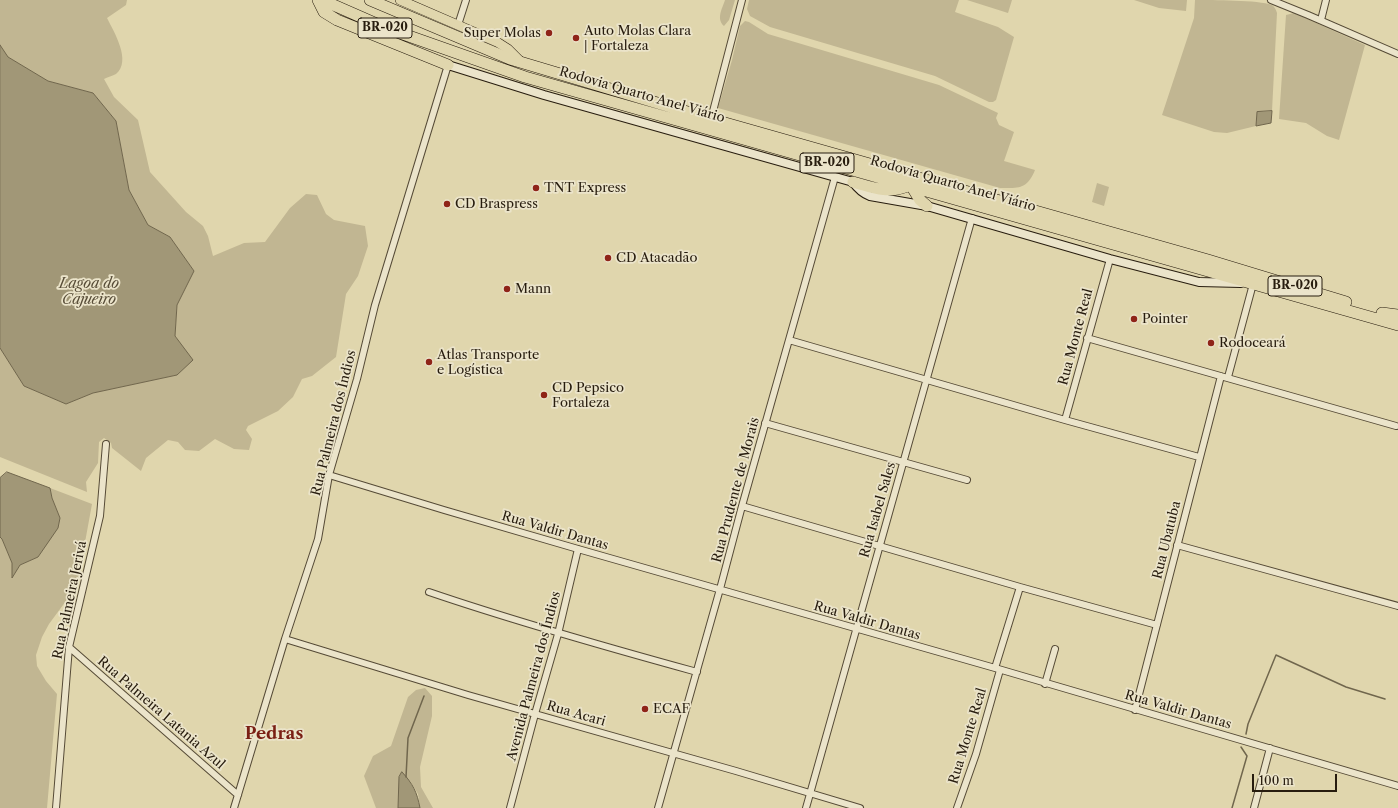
<!DOCTYPE html>
<html>
<head>
<meta charset="utf-8">
<style>
	body { margin:0 }
	#map { position:relative; width:1398px; height:808px; overflow:hidden; background:#e0d6ad; font-family:"Libre Caslon Text",serif }
	canvas { display:block }
	.scale { position:absolute; left:1252px; top:774px; width:85px; height:18px; box-sizing:border-box; border:2px solid #271c0e; border-top:0; padding-left:5px; font-size:12px; line-height:14px; white-space:nowrap; color:#271c0e; -webkit-text-stroke:3px #ebe4ca; paint-order:stroke }
</style>
</head>
<body>
<div id="map">
<canvas width="1398" height="808"></canvas>
<div class="scale">100 m</div>
</div>
<script>
const c = document.querySelector('canvas').getContext('2d');
c.lineJoin = 'round';
function fill(path, color) { c.fillStyle = color; c.fill(path, 'evenodd'); }
function trace(path, color, width, dash) { c.strokeStyle = color; c.lineWidth = width; c.lineCap = dash ? 'butt' : 'round'; c.setLineDash(dash || []); c.stroke(path); }
function drawText(font, color, halo, rows, align = 'center') {
  c.font = font + ' "Libre Caslon Text",serif'; c.lineWidth = 3.5; c.setLineDash([]); c.textBaseline = 'middle'; c.strokeStyle = halo; c.fillStyle = color; for (const [text, x, y, turn = 0] of rows) {
    c.save(); c.translate(x, y); c.rotate((+turn || 0) * Math.PI / 180); c.textAlign = isNaN(turn) ? turn : align; if (halo) c.strokeText(text, 0, 0); c.fillText(text, 0, 0); c.restore();
  }
}
const green = new Path2D(`
	M0,0h127l-1,5 -19,13c7,14 25,43 9,56 -3,2 -9,3 -12,5l10,18 24,23 12,52 36,40 17,14 5,10 5,20 31,-13 21,-1 25,-34 16,-14 11,1 9,19 8,6 31,6 3,20 -10,30 -12,18 -10,63 -24,19 -10,3 -9,18 -15,14 -30,15 -2,4 6,9 -3,11 -15,-1 -19,-10 -16,12 -14,-1 -7,-8 -10,-2 -22,18 -5,13 -29,-23 -1,-5 -7,-5 -5,4 -1,21 -12,19 1,10 -87,-35v-109l24,38 42,18 27,-11 84,-18 15,-15 -17,-24 2,-31 17,-34 -24,-34 -22,-12 -19,-35 -13,-69 -23,-28 -45,-12 -40,-24 -8,-12z
	M725,0h10l-6,20 -5,6c-8,-7 -2,-17 1,-26z
	M749,0h210l-4,12 43,15 16,10 -18,63 -3,2h-4l-54,-26 -165,-49 -20,-11 -3,-7z
	M967,0h45l-4,13z
	M1134,0h53l-1,11 -27,-3z
	M1195,0c18,0 63,0 77,5 3,2 4,5 5,8l-5,98 -15,1 -1,14 -29,7 -13,-1 -52,-17 32,-97z
	M1294,13l71,32 -26,95 -12,-4 -21,-13 -27,-4 7,-104z
	M745,21l4,1 19,12 171,51 59,28 -2,5 3,7 15,7 -10,29 31,9c-8,20 -17,18 -35,18l-282,-80 14,-48 8,-34z
	M1097,183l12,4 -5,19 -12,-4z
	M50,488l42,16 -15,82 -28,38 -7,13 -6,18 1,11 9,15 11,13 -10,114h-47v-271l2,2 10,24v14l8,-12 18,-8 22,-39 -8,-20z
	M425,688l7,8v20l-12,51 1,20 12,21h-13l-2,-14 -8,-13 -12,27h-22l-12,-32 9,-20 18,-10 17,-49 8,-7z`);
const water = new Path2D(`
	M0,45l8,12 40,24 45,12 23,28 13,69 19,35 22,12 24,34 -17,34 -2,31 18,24 -16,15 -84,18 -27,11 -42,-18 -24,-38z
	M1272,111l-1,12 -15,3 1,-14z
	M7,472l43,16 2,10 8,20 -2,10 -20,29 -18,8 -8,13v-15l-10,-24 -2,-2v-59z
	M402,772c11,12 15,20 18,36h-22l1,-31z`);
const stream = new Path2D(`
	M1246,734l2,-10 28,-69 70,32 39,12
	M406,777l2,-39 16,-42
	M1232,808l15,-52 -6,-9`);
const street = new Path2D(`
	M1271,0l37,15 90,39
	M1321,20l5,-20
	M458,25l8,-25
	M711,119l31,-119
	M1087,338l309,88
	M789,340l276,80 134,37
	M1228,377l25,-93
	M1065,420l45,-161
	M765,423l202,57
	M329,475l115,35 134,39 417,119 403,118
	M742,506l278,81 137,38
	M1177,545l221,61
	M429,592c88,30 177,55 268,80
	M285,639l183,56 268,76 124,37
	M69,647l169,148
	M995,668l25,-81
	M1045,684l10,-35
	M1135,710l86,-334
	M56,808l13,-161 31,-131 6,-72
	M234,808l51,-169 33,-100 11,-64 28,-96 18,-74 73,-240
	M510,808l25,-94 23,-80 20,-85
	M658,808l62,-219 22,-83 93,-329
	M806,808l166,-590
	M957,808l19,-54 24,-84
	M1254,808l16,-60`);
const secondary = new Path2D(`
	M448,65l96,30 309,87c5,7 9,11 17,14l57,10 183,53 89,23 42,1`);
const primary = new Path2D(`
	M400,0l97,42 11,7 13,13`);
const highway = new Path2D(`
	M318,0l6,12 13,8 111,45
	M322,0l64,28 139,49 873,248
	M370,0l140,59 201,60 497,141 138,42
	M853,182c21,6 34,12 55,4
	M912,187l8,13 7,6
	M1382,313l16,2`);
const markers = [
	[549,33,4,"#8f2418"],
	[576,38,4,"#8f2418"],
	[536,188,4,"#8f2418"],
	[447,204,4,"#8f2418"],
	[608,258,4,"#8f2418"],
	[507,289,4,"#8f2418"],
	[1134,319,4,"#8f2418"],
	[1211,343,4,"#8f2418"],
	[429,362,4,"#8f2418"],
	[544,395,4,"#8f2418"],
	[645,709,4,"#8f2418"]
];
const shields = [
	[385,28,54],
	[827,163,54],
	[1295,286,54]
];
const shieldNames = [
	["BR-020",385,28],
	["BR-020",827,163],
	["BR-020",1295,286]
];
const poiNames = [
	["Auto Molas Clara",584,31],
	["| Fortaleza",584,46],
	["Super Molas",541,33,"right"],
	["TNT Express",544,188],
	["CD Braspress",455,204],
	["CD Atacadão",616,258],
	["Mann",515,289],
	["Pointer",1142,319],
	["Rodoceará",1219,343],
	["Atlas Transporte",437,355],
	["e Logística",437,370],
	["CD Pepsico",552,388],
	["Fortaleza",552,403],
	["ECAF",653,709]
];
const streetNames = [
	["Rodovia Quarto Anel Viário",642,95,16],
	["Rodovia Quarto Anel Viário",953,184,16],
	["Rua Monte Real",1076,337,-75],
	["Rua Palmeira dos Índios",334,423,-76],
	["Rua Prudente de Morais",736,490,-75],
	["Rua Isabel Sales",878,510,-74],
	["Rua Valdir Dantas",555,531,16],
	["Rua Ubatuba",1167,540,-76],
	["Rua Palmeira Jerivá",70,600,-78],
	["Rua Valdir Dantas",867,621,16],
	["Avenida Palmeira dos Índios",534,676,-75],
	["Rua Valdir Dantas",1178,710,16],
	["Rua Palmeira Latania Azul",161,713,41],
	["Rua Acari",576,714,16],
	["Rua Monte Real",968,736,-73]
];
const waterNames = [
	["Lagoa do",89,284],
	["Cajueiro",89,300]
];
const districtNames = [
	["Pedras",274,734]
];
fill(green, '#c1b692');
fill(water, '#a19777');
trace(water, '#70664d', 1);
trace(stream, '#70664d', 1.5);
trace(street, '#554a36', 8);
trace(secondary, '#271c0e', 10);
trace(primary, '#271c0e', 10);
trace(highway, '#271c0e', 12);
trace(street, '#ebe4ca', 6);
trace(secondary, '#ebe4ca', 8);
trace(primary, '#e0d6ad', 9);
trace(highway, '#e0d6ad', 11);
for (const [x, y, r, color] of markers) { const dot = new Path2D(); dot.arc(x, y, r, 0, 2 * Math.PI); c.fillStyle = color; c.fill(dot); trace(dot, '#ebe4ca', 1.5); }
for (const [x, y, w] of shields) { const box = new Path2D(); box.roundRect(x - w / 2, y - 10, w, 20, 3); c.fillStyle = '#ebe4ca'; c.fill(box); trace(box, '#271c0e', 1); }
drawText('bold 12px', '#271c0e', null, shieldNames);
drawText('13px', '#271c0e', '#ebe4ca', poiNames, 'left');
drawText('13px', '#271c0e', '#ebe4ca', streetNames);
drawText('italic 14px', '#584d38', '#ebe4ca', waterNames);
drawText('bold 17px', '#7a1f14', '#ebe4ca', districtNames);
</script>
</body>
</html>
